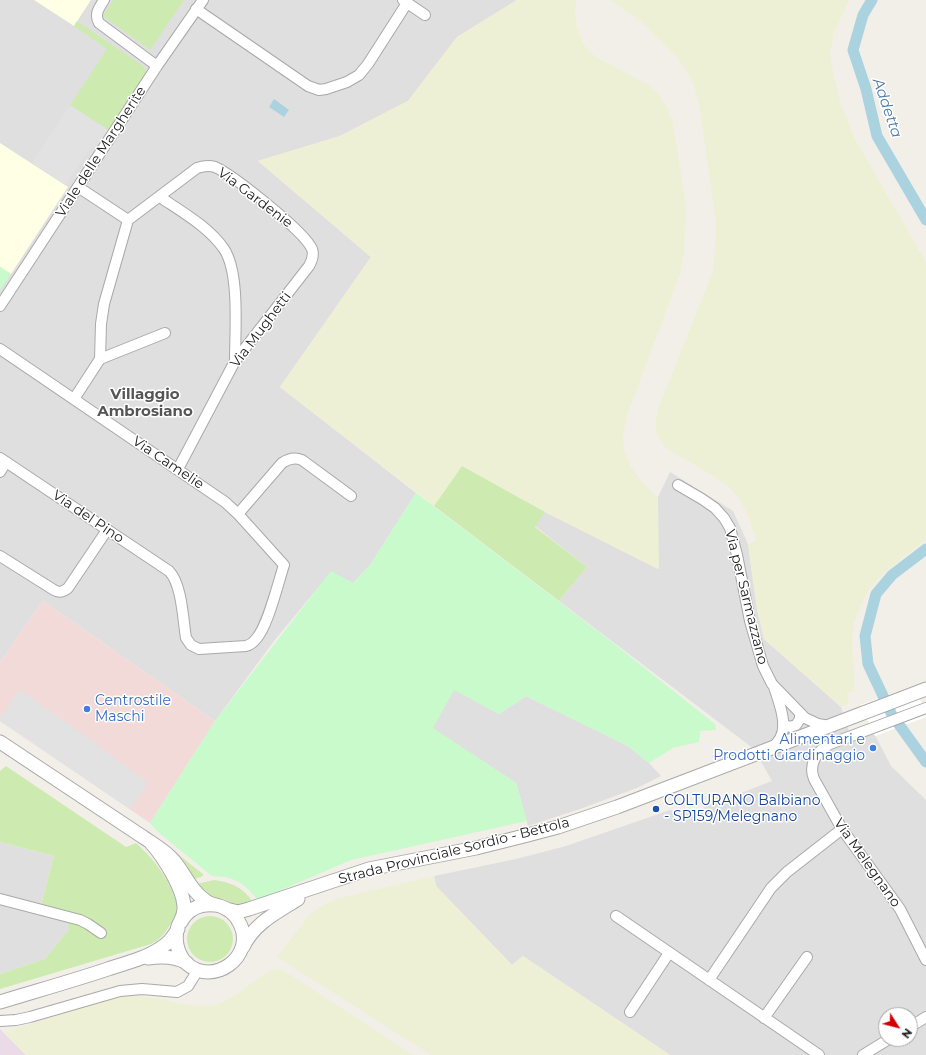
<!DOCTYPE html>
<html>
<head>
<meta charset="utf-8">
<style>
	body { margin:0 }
	#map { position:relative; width:926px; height:1055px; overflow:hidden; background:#f2efe9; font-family:Montserrat,sans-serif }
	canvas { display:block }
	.north { position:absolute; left:878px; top:1007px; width:40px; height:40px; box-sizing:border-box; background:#fff; border:1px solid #a7a7a7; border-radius:50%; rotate:126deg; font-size:11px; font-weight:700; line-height:16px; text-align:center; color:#222 }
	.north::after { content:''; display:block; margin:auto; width:14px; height:18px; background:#d40000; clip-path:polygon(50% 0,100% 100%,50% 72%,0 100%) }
</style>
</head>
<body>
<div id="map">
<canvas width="926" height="1055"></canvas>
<div class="north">N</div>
</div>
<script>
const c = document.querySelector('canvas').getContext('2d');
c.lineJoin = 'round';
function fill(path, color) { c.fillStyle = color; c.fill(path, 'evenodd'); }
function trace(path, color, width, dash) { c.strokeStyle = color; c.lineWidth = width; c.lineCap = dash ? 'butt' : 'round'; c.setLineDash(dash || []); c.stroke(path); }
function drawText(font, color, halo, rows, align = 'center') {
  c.font = font + ' Montserrat,sans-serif'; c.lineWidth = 3; c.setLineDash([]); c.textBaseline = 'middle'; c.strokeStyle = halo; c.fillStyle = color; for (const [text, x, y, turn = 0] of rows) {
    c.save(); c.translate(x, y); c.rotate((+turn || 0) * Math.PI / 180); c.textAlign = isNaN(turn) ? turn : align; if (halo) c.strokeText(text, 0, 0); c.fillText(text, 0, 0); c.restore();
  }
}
const residential = new Path2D(`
	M0,0h517l-60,37 -49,64 -68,35 -82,25 113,96 -91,130 136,106 -46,72 -17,18 -22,-11 -57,69 -59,80 -172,-120 -43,61z
	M670,472l63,39 15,33 9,65 7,30 77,68 8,24 20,-8 22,43 35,34v255h-256l-147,-99 -11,9 -76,-79 -2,-10 82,-17 50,-13 104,-36 17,4 85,-33 -18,-32 -195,-148 28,-34 -52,-41 10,-14 113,57v-72zM886,1015h24v24h-24z
	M454,689l45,25 27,-18 102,50 21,17 12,13 -24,12 -57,21 -52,17 -12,-43 -84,-55z
	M0,842l54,14 -13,49 23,5 5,19 -24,30 -45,15z`);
const commercial = new Path2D(`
	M43,601l172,120 -65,102 -150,-102v-59z`);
const industrial = new Path2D(`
	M0,1029l26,26h-26z`);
const education = new Path2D(`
	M34,0h57l-17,26z
	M0,143l68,44 -57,87 -11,-7z`);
const farmland = new Path2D(`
	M517,0h59l-1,12 2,15 7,18 12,12 51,27 12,11 8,12 6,16 13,85 -2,44 -4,22 -52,139 -5,20 1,16 7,18 12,16 15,14 1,72 -114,-57 -83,-46 -28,40 -154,-119 91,-130 -113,-96 82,-25 68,-35 49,-64z
	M610,0h239l-15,33 -4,20 4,24 7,28 14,34 71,123v278l-40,31 -16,17 -10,18 -6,17 -2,19 3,49 -8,2 2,10 -8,4 -77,-68 -7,-30 -9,-65 8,-3 -8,-25 -8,-16 -11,-13 -15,-11 -41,-23 -9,-7 -7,-11 -2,-12 4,-16 53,-134 3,-22 1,-28 -16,-113 -5,-21 -7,-16 -10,-14 -30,-31 -14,-12z
	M434,876l2,10 76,79 11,-9 147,99h-239l-154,-98 33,-43 11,-8 15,-7z
	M278,969l8,3 127,83h-387l-23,-23 108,-33 15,-3h16l19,3 21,5 18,2 15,-1 16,-7 38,-27z`);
const grass = new Path2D(`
	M113,0h71l-34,50 -47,-34z
	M77,21l66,45 3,6 -1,4 -35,55 -40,-26 37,-56 -33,-23z
	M462,466l83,46 -10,15 52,40 -28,34 -125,-95z
	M6,766l120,81 10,-4c16,14 30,32 38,52 1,3 3,6 4,9 0,8 -11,28 -17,33 -3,3 -7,5 -10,7l-151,45v-15l45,-15 24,-30 -5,-19 -23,-5 13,-49 -54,-14v-71z
	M170,848l33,26v2l-10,4z
	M214,880c19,3 28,7 39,22l-14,3h-5l-10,-6 -16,-3 -12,-12z
	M187 939a23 23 0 1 1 46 0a23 23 0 1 1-46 0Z`);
const park = new Path2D(`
	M0,267l11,7 -11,16z
	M416,493l192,146 107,85 1,6 -16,1 -1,11 -26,6 -24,15 -21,-17 -102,-50 -27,18 -45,-24 -21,38 83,55 11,38 -176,39 -93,40 -10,-11 -9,-7 -12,-5 -15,-1 -53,-43 -9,-10 65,-102 116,-150 22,12 17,-18z`);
const parking = new Path2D(`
	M70,105l40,26 -5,8 -17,12 -22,34 -34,-22z
	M20,690l70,49 58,44 -18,26 -130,-88v-4z`);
const water = new Path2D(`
	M274,99l15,11 -5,7 -15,-10z`);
const pier = new Path2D(`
	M914,686l12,27v4l-51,19 -15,-31z`);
const canal = new Path2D(`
	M872,0l-9,15 -10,35 13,39 11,47 49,84
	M926,549l-34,26 -16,19 -11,42 3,28 24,51 34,47`);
const minor = new Path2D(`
	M104,0c-5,8 -10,14 -5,23l58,43
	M403,0l22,15
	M196,9l112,77 11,4 7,-1 21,-7 12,-7 9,-11 39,-61
	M160,197c22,15 49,30 64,52 16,24 11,83 11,112
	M128,220l69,-52c6,-2 12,-3 18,-1 18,8 90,65 97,82 2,6 0,12 -3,17l-74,95 -57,108
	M0,306l157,-240 46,-66
	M0,349l225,153 13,12 46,51c-6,18 -16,61 -28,74 -3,4 -6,6 -10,7l-47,3 -8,-4 -5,-7c-3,-18 -4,-54 -17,-67l-169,-113
	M100,359l65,-26
	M74,399l26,-40 1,-35 3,-20 24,-84 -50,-33
	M0,472l6,-10
	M678,485l24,14 13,9 9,10 6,10 7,27 13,66 13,45 9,18 33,34 13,6 11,2
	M238,514l44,-51c7,-5 13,-6 20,-3l49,36
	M0,556l54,34c5,3 9,2 14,-2l39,-58
	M926,708l-96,36c-13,7 -22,20 -16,35l28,50 58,80 26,51
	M783,724l7,3 6,-2 4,-6v-5
	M771,748c22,-14 9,-42 3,-61
	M0,899l80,21 8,4 13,9
	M616,916l203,139
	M709,980l62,-92 16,-16 55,-43
	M630,1012l39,-59
	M764,1018l43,-61
	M0,1021l16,-1 14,-3 90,-26 22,-2 35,3 11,-6 10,-16
	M910,1027l16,-10
	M863,1055l26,-16`);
const tertiary = new Path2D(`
	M0,742l143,95c10,7 23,14 31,24 11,13 17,30 32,40 4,3 9,4 14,5 9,3 16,9 20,18 16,32 -27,64 -54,39 -9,-10 -12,-24 -8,-37 3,-7 7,-11 6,-20 -1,-18 -21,-50 -33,-63
	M226,909l12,3 11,-3 120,-40 107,-21 48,-12 34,-9 59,-20 309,-118
	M181,922c7,-13 19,-18 33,-17
	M243,947c11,-24 35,-35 55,-48
	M148,958c14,-2 27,-2 39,5
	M0,1002c36,-11 72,-21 108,-33 18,-6 39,-11 54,-22 7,-4 12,-11 16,-18`);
const markers = [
	[87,709,4,"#3f7fe0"],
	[873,748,4,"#3f7fe0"],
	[656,809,4,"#1a4fb4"]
];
const streetNames = [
	["Viale delle Margherite",101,152,-57],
	["Via Gardenie",255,198,37],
	["Via Mughetti",261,330,-53],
	["Via Camelie",168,463,34],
	["Via del Pino",88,517,34],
	["Via per Sarmazzano",746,597,76],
	["Strada Provinciale Sordio - Bettola",454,851,-14],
	["Via Melegnano",867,863,55]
];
const shopNames = [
	["Centrostile",95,701],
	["Maschi",95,717],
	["Alimentari e",865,740,"right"],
	["Prodotti Giardinaggio",865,756,"right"]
];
const transitNames = [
	["COLTURANO Balbiano",664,801],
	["- SP159/Melegnano",664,817]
];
const waterNames = [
	["Addetta",887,108,71]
];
const neighbourhoodNames = [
	["Villaggio",145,395],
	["Ambrosiano",145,412]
];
fill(residential, '#e0dfdf');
fill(commercial, '#f2dad9');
fill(industrial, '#ebdbe8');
fill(education, '#ffffe5');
fill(farmland, '#eef0d5');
fill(grass, '#cdebb0');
fill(park, '#c8facc');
fill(parking, '#e2e2e2');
fill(water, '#aad3df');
fill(pier, '#fff');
trace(canal, '#aad3df', 11);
trace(minor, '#a9a9a9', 12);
trace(tertiary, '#a9a9a9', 15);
trace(minor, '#fff', 10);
trace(tertiary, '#fff', 13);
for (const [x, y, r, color] of markers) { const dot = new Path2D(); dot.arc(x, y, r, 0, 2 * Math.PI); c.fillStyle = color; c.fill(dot); trace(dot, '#fff', 1.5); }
drawText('14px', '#222', '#fff', streetNames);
drawText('14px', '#366cbe', '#fff', shopNames, 'left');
drawText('14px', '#164399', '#fff', transitNames, 'left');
drawText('italic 15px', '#4a7aab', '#fff', waterNames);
drawText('bold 15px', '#555', '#fff', neighbourhoodNames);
</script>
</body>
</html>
